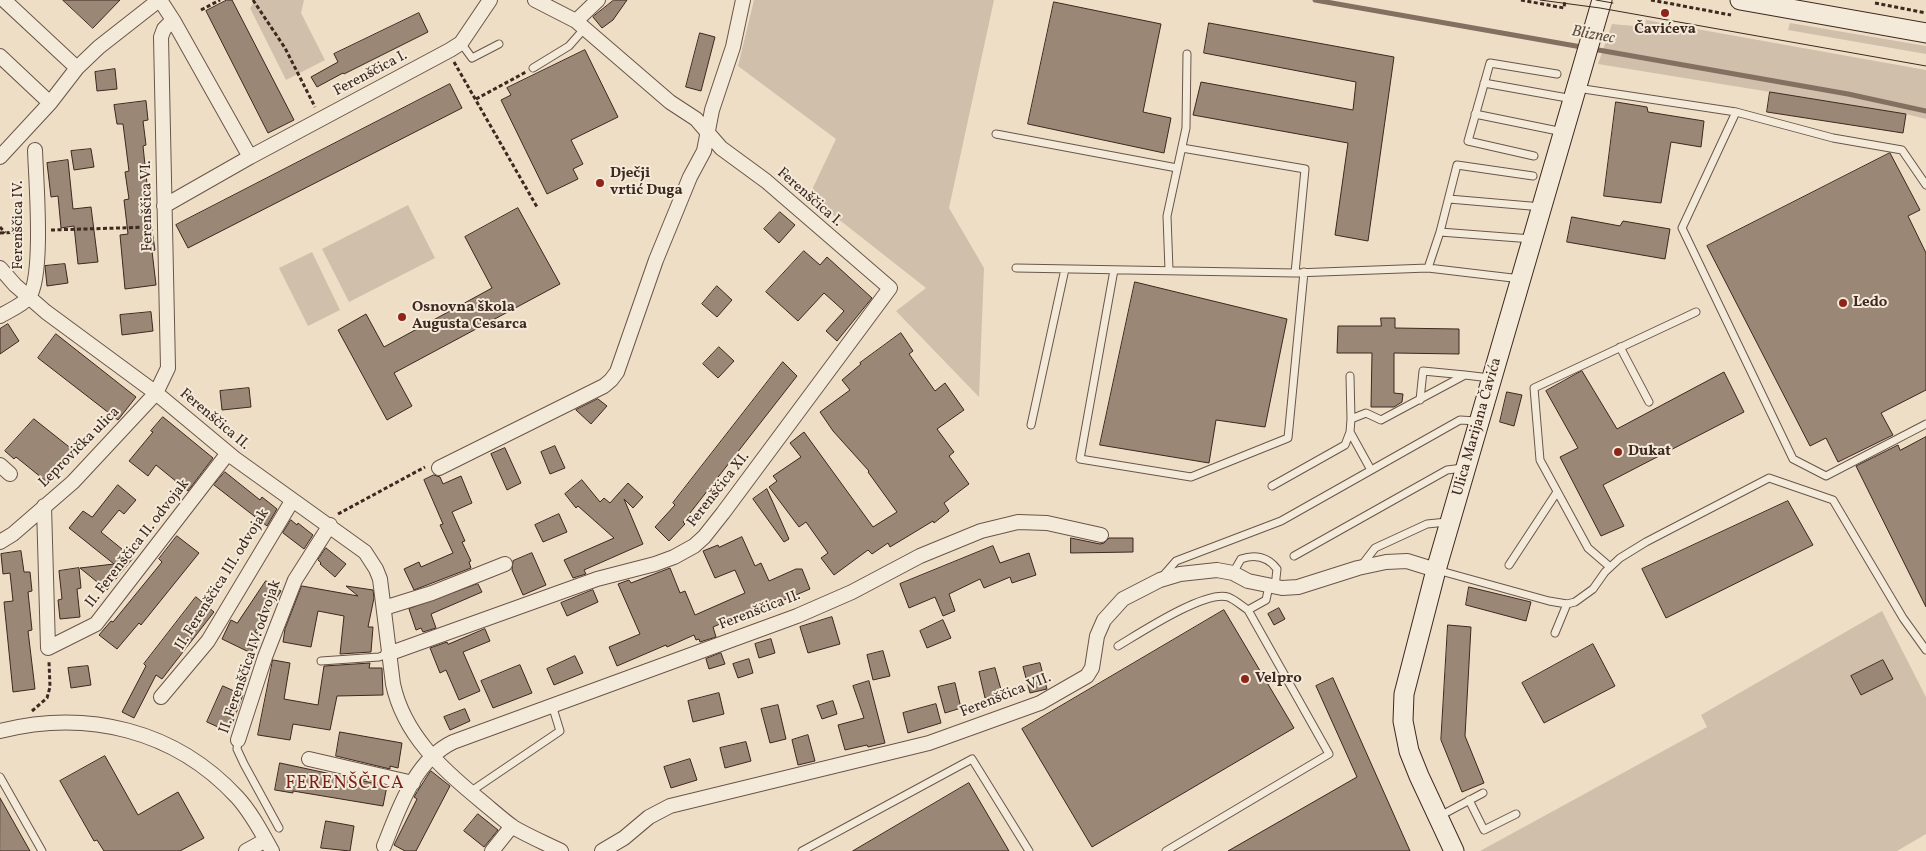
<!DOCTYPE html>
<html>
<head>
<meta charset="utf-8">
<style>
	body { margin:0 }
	canvas { display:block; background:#eedec6 }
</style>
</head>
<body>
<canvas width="1926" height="851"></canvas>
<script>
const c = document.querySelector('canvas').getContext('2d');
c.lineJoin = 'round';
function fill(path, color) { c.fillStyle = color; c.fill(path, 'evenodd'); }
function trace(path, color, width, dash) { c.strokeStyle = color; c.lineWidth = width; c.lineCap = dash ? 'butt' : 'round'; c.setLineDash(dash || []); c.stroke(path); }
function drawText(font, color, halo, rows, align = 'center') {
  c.font = font + ' Vollkorn,serif'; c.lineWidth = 4; c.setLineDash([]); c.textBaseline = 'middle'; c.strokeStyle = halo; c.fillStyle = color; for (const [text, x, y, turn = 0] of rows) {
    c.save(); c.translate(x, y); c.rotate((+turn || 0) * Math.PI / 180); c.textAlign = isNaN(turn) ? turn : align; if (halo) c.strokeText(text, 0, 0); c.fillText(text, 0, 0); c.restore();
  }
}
const green = new Path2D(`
	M256,0h48l-3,13 24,47 -39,20 -36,-72z
	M754,0h240l-45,208 35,60 -5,129 -83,-86 30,-23 -117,-92 27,-57 -98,-73z
	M1646,20l280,50v49l-20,-5 -308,-50 14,-40 33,3z
	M1790,23l136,23v8l-138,-24z
	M408,205l27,53 -86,44 -27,-53z
	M312,252l28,58 -32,16 -29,-58z
	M1882,611l44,86v137l-29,17h-417l227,-124 -6,-12z`);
const stream = new Path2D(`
	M1315,0l533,94 78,17`);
const building = new Path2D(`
	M63,0h57l-27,28z
	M227,0h5l62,120 -26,13 -62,-122z
	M614,0h13l-14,20 -11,8 -9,-11z
	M1054,2l107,22 -18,88 28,6 -7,35 -136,-29z
	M419,13l9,19 -84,42 -1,-1 -26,14 -6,-10 27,-15 -4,-8z
	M1209,23l185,34 -26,184 -33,-6 13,-92 -155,-28 8,-33 152,28 3,-28 -152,-29z
	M700,33l15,4 -14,54 -15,-4z
	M585,50l33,67 -47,23 12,24 -10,5 5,10 -31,15 -46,-94 10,-5 -4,-7z
	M115,69l2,20 -20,2 -2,-19z
	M450,84l12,24 -274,140 -12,-23z
	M1770,92l136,22 -3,19 -136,-21z
	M146,101l2,19 -5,1 3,24 -3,1 4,38h-2l10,66 -3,1 4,34 -31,4 -5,-54 8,-1 -4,-34 5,-1 -4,-27 4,-1 -6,-47h-6l-3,-19z
	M1616,102l31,5 1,5 56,9 -3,26 -30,-5 -10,61 -57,-7z
	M91,149l3,18 -20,3 -3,-19z
	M1890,153l30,57 -12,6 18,37v137l-45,23 12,22 -55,27 -12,-24 -16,8 -103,-200z
	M68,160l5,49 18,-2 7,55 -20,2 -4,-38 -13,2 -3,-32 -7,1 -4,-34z
	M518,208l42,76 -166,89 18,33 -25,14 -49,-90 28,-16 18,33 108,-59 -27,-51z
	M780,212l15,13 -16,18 -15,-14z
	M1572,217l48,9 3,-5 47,8 -5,30 -98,-17z
	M804,251l16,14 7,-8 45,41 -35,43 -11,-10 18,-20 -20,-18 -26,28 -32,-29z
	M65,264l3,19 -21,3 -2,-20z
	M1135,282l152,37 -22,108 -49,-7 -7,43 -109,-18z
	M717,286l15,14 -15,17 -15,-13z
	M151,312l2,19 -31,4 -2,-20z
	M1381,318h14v10l64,1v25l-65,-1v40l9,1 -1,8 -8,5h-23l1,-54h-35l1,-27h43z
	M8,324l11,17 -19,13v-25z
	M901,333l12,18 -4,3 26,37 10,-8 19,27 -27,19 17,23 -5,4 20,28 -25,19 5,8 -15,12 -1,-2 -43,26 -2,-4 -16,11 -4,-4 -34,25 -13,-17 7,-5 -22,-31 -7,5 -30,-40 8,-6 -4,-5 28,-19 -11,-14 14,-11 69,95 24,-15 -29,-40 1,-1 -36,-40 -13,-19 30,-22 -8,-10 19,-16 -1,-1z
	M56,334l80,63 -18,23 -80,-62z
	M719,347l15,14 -16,17 -15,-14z
	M783,362l14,14 -114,146 2,2 -16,17 -14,-14 20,-22 -2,-2z
	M1582,371l35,58 107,-57 20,40 -141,73 21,41 -23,10 -41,-79 18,-9 -32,-57z
	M249,388l2,19 -29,3 -2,-19z
	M1507,392l15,3 -8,31 -14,-4z
	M598,399l9,7 -16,18 -15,-14z
	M163,417l50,41 -25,33 -32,-26 -8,11 -19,-15 24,-29 -2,-1z
	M34,419l39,31 -26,32 -31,-25 -2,2 -9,-8z
	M1926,437v170l-70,-141 42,-21 2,5z
	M555,446l10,22 -15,6 -9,-22z
	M505,448l16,35 -14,7 -16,-36z
	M225,472l35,28 2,-3 15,12 -10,17 -53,-41z
	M434,475l6,2 3,7 18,-8 11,27 -20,9 13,29 -3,1 9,19 -2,1 2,6 -57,22 -10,-21 15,-7 2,5 32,-14 -13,-28 3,-1 -19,-44z
	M582,480l18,22 4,-4 6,5 18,-20 15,14 -10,11 -9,-9 19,45 -59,26 2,4 -13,4 -9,-18 50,-22 -36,-32 -2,2 -11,-14z
	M118,485l18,15 -12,14 -5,-4 -18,22 32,26 -26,32 -27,-22 34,-4 -45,-36 14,-17 9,6z
	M767,489l22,50 -5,3 -31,-43z
	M1788,501l25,44 -147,73 -24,-49z
	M559,514l8,18 -24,10 -8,-17z
	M291,520l6,5 1,-2 15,12 -9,14 -21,-16z
	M177,536l22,17 -58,72 -2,-2 -22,26 -18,-14 12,-14 2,1 49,-60 -3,-3z
	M742,537l13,29 6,-3 8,18 27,-12h6l8,20 -59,25 -1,-3 -37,16 3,10 -16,5 -1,-3 -3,1 -2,-5 -27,12 -1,-2 -49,21 -8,-19 31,-13 -22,-50 11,-4 2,3 39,-15 10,25 5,-2 10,24 50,-22 -10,-23 -20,8 -12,-27 15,-6 1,2z
	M1071,538l29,6 4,-1 5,-5h24v14l-62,1z
	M993,546l7,17 29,-10 7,22 -24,8 -2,-6 -26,11 -4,-9 -31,15 6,17 -12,5 -8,-19 -26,11 -9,-24z
	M326,548l20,16 -11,13 -15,-13 1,-1 -3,-3z
	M21,551l3,21h6l2,19 -4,1 4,38 -4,1 7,58 -22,3 -9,-90 9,-1 -3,-28 -7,1 -2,-20z
	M532,553l14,32 -23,10 -11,-25 1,-9z
	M79,568l2,20 -4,1 3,28 -20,2 -2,-19 4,-1 -3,-28z
	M266,581l15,10 -26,41 5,2 -9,19 -29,-14 9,-19 6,3z
	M478,584l4,8 -51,22 5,14 -13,4 -2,-4 -5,2 -7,-21z
	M302,586l56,10 -12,-10 27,4 1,8 -6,29h5l-2,25 -31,2 4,-38 -26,-5 -7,36 -28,-5 2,-13z
	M1469,587l62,15 -5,19 -60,-16z
	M593,590l5,12 -31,14 -6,-13z
	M196,597l18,15 -52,67 -6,-4 -22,43 -12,-6 24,-46 -2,-2z
	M1279,608l6,11 -11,6 -6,-11z
	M1224,610l70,118 -202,119 -70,-118z
	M832,617l8,27 -32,9 -8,-26z
	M943,620l8,18 -24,10 -7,-17z
	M1448,625l23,2 -6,109 19,47 -22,9 -21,-52z
	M485,629l5,12 -27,11 17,39 -21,9 -13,-30 -6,3 -10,-25 17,-6 1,2z
	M771,639l4,14 -16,5 -4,-14z
	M1593,644l22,42 -71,37 -22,-40z
	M883,651l7,25 -17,4 -6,-25z
	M721,653l4,11 -16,5 -3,-10z
	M575,656l8,17 -29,12 -7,-16z
	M749,659l4,14 -15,5 -5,-14z
	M273,660l17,3 -6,36 34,6 6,-39 46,-3 -1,5h13l1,27 -46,1 -7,34 -37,-6 -3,16 -32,-5z
	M1883,660l10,19 -32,16 -10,-19z
	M1040,663l7,26 -17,4 -7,-26z
	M520,665l12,28 -39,15 -12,-27z
	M88,666l3,19 -20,3 -3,-20z
	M995,668l7,25 -17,5 -6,-26z
	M1333,678l77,173h-182l129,-74 -41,-91z
	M869,681l16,62 -17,4 -1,-2 -22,5 -7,-25 26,-7 -11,-32z
	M955,683l6,25 -16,5 -7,-26z
	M223,686l20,9 -14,37 -22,-10z
	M719,693l5,21 -31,8 -5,-21z
	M833,701l4,13 -15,5 -5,-13z
	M936,704l5,19 -33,10 -5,-20z
	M778,705l8,34 -16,4 -9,-34z
	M465,709l5,12 -20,9 -6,-13z
	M340,732l62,11 -4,25 -8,-2v3l-54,-13z
	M808,735l7,26 -17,4 -6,-25z
	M746,742l5,19 -26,7 -5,-20z
	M105,756l33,59 40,-23 26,46 -24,13h-76l-7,-11 -3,1 -34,-60z
	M690,759l7,21 -26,8 -7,-21z
	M280,763l107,23 -4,20 -90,-15v2l-18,-3z
	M431,771l19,15 -34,65h-11l-11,-6 23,-46 -3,-2 3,-5z
	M969,783l40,68h-156z
	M0,798l30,53h-30z
	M478,814l20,16 -14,17 -20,-16z
	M326,821l28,5 -4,25 -29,-3z`);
const path = new Path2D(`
	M253,0l32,48 30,59
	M1521,0l43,8 1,-8
	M1651,0l80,15
	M1875,3l51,10
	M201,10l19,-10
	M454,62l83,145
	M476,99l50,-27
	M0,227l5,6
	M51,230l101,-3
	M0,233l24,-1
	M338,514l87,-47
	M32,711l15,-13 3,-11 -1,-25`);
const lane = new Path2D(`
	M461,43l11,15 27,-14
	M533,68l36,-22 15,-17
	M1484,83l89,16
	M1577,88l159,24 97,26 69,12 24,35
	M1736,112l-54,116 111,231 33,17 100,-52
	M1475,114l88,18
	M996,134l181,34
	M1182,148l123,21 -10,104
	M1534,156l-66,-15 22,-78 67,11
	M1449,199l93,8
	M1440,232l92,7
	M1016,268l279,5 133,-5 93,11
	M1428,268l12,-36 17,-67 76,11
	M1114,270l-34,189 111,18 97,-39 16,-166
	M1169,270l-2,-54 19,-88 1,-74
	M1620,347l29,55
	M1350,376l1,43
	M1420,400l3,-29 42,4
	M1031,425l34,-156
	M1371,470l-21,-38 1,-13 15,-6 15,7 84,-45 25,3
	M1272,486l73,-41 5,-13
	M1294,556l153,-86 16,-2
	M1362,565l13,-17 52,-24 20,-2
	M1509,565l48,-73
	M1610,567l-22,-19 -48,-88 -6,-72 162,-76
	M1437,570l112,31 18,3 8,-2 18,-13 12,-17 15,-14 26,-16 123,-64 64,22 70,118 23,32
	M1233,573l8,-14c14,-5 27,-2 36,10l-2,18
	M1162,577l14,-16 105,-40 179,-101 17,1
	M1555,633l12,-29
	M1118,646c22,-13 87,-56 110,-49 6,2 14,9 20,13
	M321,661l58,-4 9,-3
	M238,740l-1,9 7,15 35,64
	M0,777l42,74
	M470,792l90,-61 -8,-26
	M1469,800l15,30 32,-16
	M1438,817l45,-24
	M802,851l170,-92 57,92
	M1166,851l163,-97 -81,-144 18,-10 3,-14`);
const street = new Path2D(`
	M4,0l73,68
	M160,0l13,20 77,137
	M576,21l22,-21
	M0,56l50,47
	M0,157l50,-54 27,-35 22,-21 60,-47
	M164,206l86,-49 200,-107 11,-7 29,-43
	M0,268l15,17 31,27 110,81 78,65 131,94 11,17 4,10 13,105c11,51 49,85 87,116 11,9 22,19 33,27 15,9 32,16 48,24
	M0,316c8,-5 23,-11 29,-19 15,-21 7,-118 6,-147
	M0,465l10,9
	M439,468l165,-82 7,-6 6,-8 39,-112 34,-83 14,-26 8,-41 21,-63 10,-47
	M44,506l4,142 48,-24 132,-171
	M0,542l13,-8 60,-52 83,-89 12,-25 -7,-331 3,-8 9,-9
	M384,608l48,-15 73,-29
	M388,654l209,-75 58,-15 19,-7 20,-11 10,-9 19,-24 167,-225 -124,-107 -45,-33 -25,-29 -26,-17 -94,-81 -41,-21
	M161,697l47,-56 84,-140
	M0,731c87,-22 175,-1 237,66 14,15 25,36 35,54
	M238,740l27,-83 30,-77 35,-55
	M309,759l104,24
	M384,846c15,-37 30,-85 69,-104l344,-126 55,-24 68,-36 61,-25 37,-9 29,1 54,12
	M246,851l20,-11
	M492,851l20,-25
	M602,851l22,-13 25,-21 21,-11 259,-63 111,-40 47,-27 5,-8 5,-32 7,-16 19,-21 37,-19 20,-6 37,-4 16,3 15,8 34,7 16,-1 60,-19 28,-6 21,-1 29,9`);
const secondary = new Path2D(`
	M1740,0l186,33
	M1454,851l-35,-75 -10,-25 -6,-30 1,-27 32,-124 166,-570`);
const tram = new Path2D(`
	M1540,0l60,8 326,58
	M1596,0l17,3`);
const markers = [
	[1665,13,5,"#8f2418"],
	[600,183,5,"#8f2418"],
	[1843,303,5,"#8f2418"],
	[402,317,5,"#8f2418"],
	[1618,452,5,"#8f2418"],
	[1245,679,5,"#8f2418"]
];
const poiNames = [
	["Čavićeva",1665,30,"center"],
	["Dječji",610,174],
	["vrtić Duga",610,191],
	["Ledo",1853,303],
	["Osnovna škola",412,308],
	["Augusta Cesarca",412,325],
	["Dukat",1628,452],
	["Velpro",1255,679]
];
const streetNames = [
	["Ferenščica I.",371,74,-28],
	["Ferenščica I.",809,198,41],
	["Ferenščica VI.",148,206,-91],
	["Ferenščica IV.",19,225,-90],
	["Ferenščica II.",214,420,40],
	["Ulica Marijana Čavića",1478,427,-74],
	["Leprovička ulica",80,448,-45],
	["Ferenščica XI.",719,490,-52],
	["II. Ferenščica II. odvojak",138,544,-52],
	["II. Ferenščica III. odvojak",223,580,-58],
	["Ferenščica II.",760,611,-21],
	["II. Ferenščica IV. odvojak",251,657,-71],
	["Ferenščica VII.",1006,696,-22]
];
const waterNames = [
	["Bliznec",1593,36,10]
];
const quarterNames = [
	["FERENŠČICA",345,785]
];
fill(green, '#d0bfaa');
trace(stream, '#847061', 5);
fill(building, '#9a8776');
trace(building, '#3e281f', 1);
trace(lane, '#6a5649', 9);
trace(street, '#6a5649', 16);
trace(secondary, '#3e281f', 21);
trace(path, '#3e281f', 3, [4, 2.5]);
trace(lane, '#f4eada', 7);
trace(street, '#f4eada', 14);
trace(secondary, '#f4eada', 19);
trace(tram, '#3e281f', 1);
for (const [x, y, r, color] of markers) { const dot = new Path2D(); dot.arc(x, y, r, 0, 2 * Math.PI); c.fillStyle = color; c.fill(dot); trace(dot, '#f4eada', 2); }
drawText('bold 15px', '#3e281f', '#f4eada', poiNames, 'left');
drawText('15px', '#3e281f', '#f4eada', streetNames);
drawText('italic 16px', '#614c40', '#f4eada', waterNames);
c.letterSpacing = '1px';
drawText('18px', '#7a1f14', '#f4eada', quarterNames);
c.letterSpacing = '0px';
</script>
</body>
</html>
